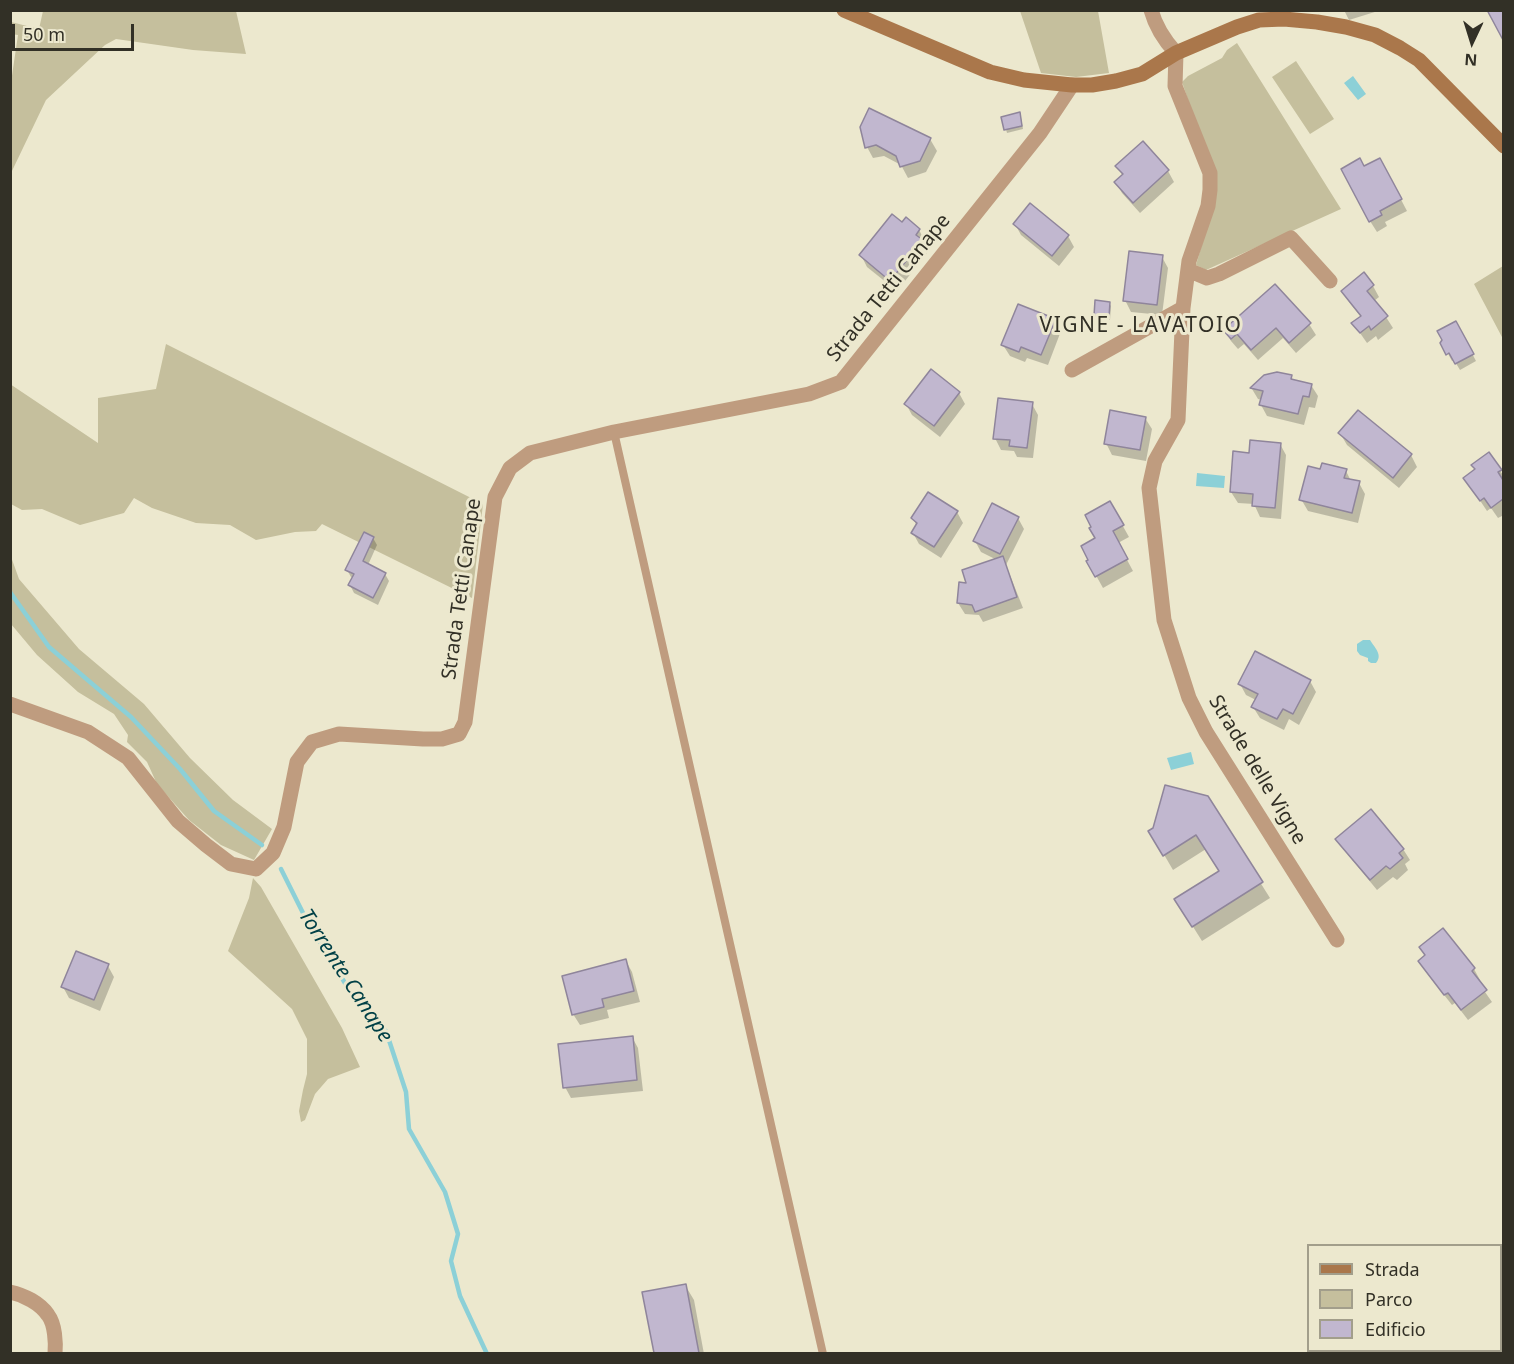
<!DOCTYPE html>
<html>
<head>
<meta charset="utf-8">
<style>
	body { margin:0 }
	#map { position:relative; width:1514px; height:1364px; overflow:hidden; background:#ece8ce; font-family:"Noto Sans",sans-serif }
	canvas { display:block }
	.frame { position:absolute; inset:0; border:12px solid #323026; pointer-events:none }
	.legend { position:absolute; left:1307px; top:1244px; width:195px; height:108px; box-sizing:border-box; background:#ece8ce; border:2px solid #a29e8b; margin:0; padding:8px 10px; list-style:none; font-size:18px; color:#323026 }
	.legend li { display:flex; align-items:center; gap:12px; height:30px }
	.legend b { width:30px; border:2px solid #a29e8b }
	.north { position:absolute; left:1442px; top:12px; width:60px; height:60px; -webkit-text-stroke:4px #ece8ce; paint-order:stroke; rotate:184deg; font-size:16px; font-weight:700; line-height:24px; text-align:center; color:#323026 }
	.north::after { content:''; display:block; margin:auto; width:21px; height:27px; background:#323026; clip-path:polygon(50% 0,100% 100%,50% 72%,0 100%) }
	.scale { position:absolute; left:12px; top:24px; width:122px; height:27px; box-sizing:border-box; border:3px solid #323026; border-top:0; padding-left:8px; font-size:18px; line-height:21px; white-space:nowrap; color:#323026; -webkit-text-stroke:4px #ece8ce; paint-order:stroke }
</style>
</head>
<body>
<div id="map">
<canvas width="1514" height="1364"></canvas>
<div class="frame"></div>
<ul class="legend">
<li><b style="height:8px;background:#aa774b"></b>Strada</li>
<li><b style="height:16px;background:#c5bf9d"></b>Parco</li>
<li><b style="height:16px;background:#c1b7cf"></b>Edificio</li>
</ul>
<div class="north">N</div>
<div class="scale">50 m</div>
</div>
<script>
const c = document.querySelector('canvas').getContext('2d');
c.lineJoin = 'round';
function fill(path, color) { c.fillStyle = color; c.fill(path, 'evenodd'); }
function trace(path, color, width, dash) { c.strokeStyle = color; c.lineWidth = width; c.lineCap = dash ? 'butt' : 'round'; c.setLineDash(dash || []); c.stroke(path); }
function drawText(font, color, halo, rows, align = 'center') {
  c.font = font + ' "Noto Sans",sans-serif'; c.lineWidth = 6; c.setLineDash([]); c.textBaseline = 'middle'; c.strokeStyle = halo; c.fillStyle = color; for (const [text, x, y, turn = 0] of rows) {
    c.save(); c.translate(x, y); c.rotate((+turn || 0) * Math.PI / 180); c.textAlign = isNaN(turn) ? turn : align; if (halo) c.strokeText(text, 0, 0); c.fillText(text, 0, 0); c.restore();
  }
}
const green = new Path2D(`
	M43,11h193l10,43 -53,-4 -77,-11 -11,6 -59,55 -35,73 -1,-84 8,-54 -7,-1v-12l28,7z
	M1020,11h78l11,62 -33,4 -35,-4z
	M1237,43l104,166 -135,61 -10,-5 18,-63 -1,-28 -31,-92 6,-6 34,-18 5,-8z
	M1296,61l38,58 -24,15 -38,-57z
	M1503,266v73l-29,-55z
	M166,344l317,160 -11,94 -150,-74 -6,7 -21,1 -39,8 -26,-15 -34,-2 -44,-15 -18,-10 -10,15 -44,12 -38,-16 -20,1 -11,-6 -1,-120 88,59v-45l58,-9z
	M10,554l9,25 60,70 65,55 46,54 43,42 39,29 -18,31 -33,-15 -32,-25 -32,-36 -10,-22 -20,-20 1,-7 -14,-21 -36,-22 -41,-37 -26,-31z
	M253,878l8,9 81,141 18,39 -32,12 -13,15 -10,26 -4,2 -2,-11 4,-21 4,-16v-35l-15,-30 -64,-58 21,-53z`);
const water = new Path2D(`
	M1353,76l13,18 -8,6 -14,-17z
	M1197,473l28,3 -1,12 -28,-2z
	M1363,640h7c5,8 13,15 6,23h-5l-3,-2v-3l-8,-3 -3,-4v-7z
	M1191,752l3,12 -23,6 -4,-12z`);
const shadow = new Path2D(`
	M1344,10h33l1,1 -29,9z
	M870,110l60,29 7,12 -11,21 -18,6 -7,-13 -17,-9 -11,2 -6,-11z
	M1021,117l2,12 -16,4 -4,-15z
	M1117,167l51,4 6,11 -34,31 -18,-20 -6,-11 7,-6z
	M1364,168l22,3 21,40 -22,11 2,4 -10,6 -7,-11z
	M902,224l17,6 6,11 -2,3 5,8 -31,39 -30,-24 -6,-12z
	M1015,224l53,12 6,11 -15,19 -38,-31z
	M1162,257l6,11 -6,47 -31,-3 -6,-12z
	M1373,286l6,11 -5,4 12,16 7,11 -15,12 -2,-4 -9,7 -14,-20 8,-6 -12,-15 -7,-11z
	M1109,303l2,3 -1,14 -13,-1 -2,-3z
	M1055,320l6,11 -13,34 -21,-7 -2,4 -15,-6 -7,-11z
	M1456,323l20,38 -16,9 -6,-10 -2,1 -10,-18z
	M1309,324l7,11 -20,18 -13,-15 -25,22 -14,-16 -6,5 -7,-8 -6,-11z
	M1265,376l26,1 3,4 17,4 7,11 -3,12 -6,-1 -5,18 -37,-9 -6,-11 1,-5 -4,-1 -6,-10z
	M959,393l6,11 -25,33 -28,-22 -6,-11z
	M1032,404l6,11 -5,43 -16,-1 -3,-6 -13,-1 -6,-12z
	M1358,412l53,43 6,12 -18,21 -52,-43 -7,-12z
	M1145,418l7,11 -6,32 -34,-6 -6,-12z
	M1280,444l6,11 -5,64 -21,-2 -6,-13 -16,-1 -7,-11z
	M1321,470l25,1 5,10 8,2 6,11 -7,29 -50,-12 -7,-12z
	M1500,471l4,5v39l-6,3 -7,-10 -4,3 -22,-33z
	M1110,503l19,34 -11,6 15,28 -30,17 -15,-27z
	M957,512l6,11 -22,35 -22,-14 -6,-11 4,-7 -4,-7z
	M1018,518l6,11 -18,36 17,43 -40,14 -4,-7 -14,-1 -7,-11 10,-18 29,-25 -16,-8 -6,-11z
	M373,538l4,7 -9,20 17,9 4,7 -11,24 -24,-12 -4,-8 3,-7 -2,-1 -4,-7z
	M1310,681l6,11 -17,33 -10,-6 -5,11 -24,-12 -7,-11 3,-7 -10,-5 -6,-11z
	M1207,798l63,100 -68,43 -17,-27 35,-42 -14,-23 -33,21 -14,-24z
	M1337,839l66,10 7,11 -5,4 3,6 -11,10 -4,-3 -16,13 -33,-40z
	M626,961l6,11 8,30 -33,8 2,8 -29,7 -7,-11z
	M1420,961l54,8 6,11 -2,2 14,20 -24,18 -13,-17 -3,2 -26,-33z
	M108,966l6,11 -14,34 -31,-13 -6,-11z
	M632,1037l6,11 5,43 -72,7 -6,-11z
	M685,1285l9,15 10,54h-48l-12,-61z`);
const stream = new Path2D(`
	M10,592l39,55 82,70 49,52 34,42 48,34
	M281,869l25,50 45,74 35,38 20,61 3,37 36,63 13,42 -7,27 9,35 27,58`);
const building = new Path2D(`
	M1487,10h16v30z
	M869,108l62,30 -11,23 -20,6 -4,-11 -20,-11 -11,3 -5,-21z
	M1020,112l2,14 -18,4 -3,-13z
	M1143,141l26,29 -36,33 -19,-21 9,-8 -8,-8z
	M1360,158l4,8 16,-8 22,41 -22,12 2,4 -13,7 -28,-53z
	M1030,203l39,32 -17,21 -39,-32z
	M892,214l10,8 4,-5 14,12 -4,6 7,5 -33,41 -31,-26z
	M1129,251l34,4 -6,50 -34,-4z
	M1364,272l10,13 -7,6 21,25 -17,14 -2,-4 -9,7 -9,-10 10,-7 -20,-25z
	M1275,284l36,39 -22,20 -13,-15 -25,22 -14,-16 -6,5 -8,-9z
	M1095,300l15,2 -1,15 -15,-1z
	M1018,304l38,15 -15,36 -20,-8 -2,5 -18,-7z
	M1456,321l18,33 -19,10 -6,-11 -3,2 -6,-12 2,-3 -5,-9z
	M931,369l29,23 -26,34 -30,-22z
	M1277,372l15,3 -1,4 21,5 -3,13 -6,-1 -5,18 -39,-9 4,-14 -13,-3 14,-13z
	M998,398l35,4 -6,46 -18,-2 1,-6 -17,-1z
	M1110,410l36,7 -6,33 -36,-6z
	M1358,410l54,44 -19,24 -55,-45z
	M1250,440l31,3 -6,65 -23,-2 1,-12 -23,-2 3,-41 16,2z
	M1489,452l13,18 -4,2 5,8v19l-12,9 -7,-10 -4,3 -17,-23 12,-9 -4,-4z
	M1322,463l25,6 -3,9 16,3 -8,32 -53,-13 9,-34 12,3z
	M928,492l30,19 -24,36 -23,-14 6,-10 -6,-5z
	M1110,501l14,24 -11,6 15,28 -33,18 -9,-16 2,-1 -7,-14 14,-8 -6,-10 2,-1 -6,-12z
	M992,503l27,14 -19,37 -27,-13z
	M364,532l10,5 -11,24 23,12 -13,25 -25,-13 6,-11 -9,-4z
	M1003,556l14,41 -42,15 -3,-7 -15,-2 2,-21 7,1 -4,-13z
	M1255,651l56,29 -18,34 -10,-5 -6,10 -26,-12 7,-13 -20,-10z
	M1165,785l43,11 55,86 -71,45 -18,-28 45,-28 -23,-36 -33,21 -15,-25 5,-3z
	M1371,809l33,40 -5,4 4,5 -13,11 -4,-3 -16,14 -35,-41z
	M1443,928l32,40 -3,3 15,19 -26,20 -13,-17 -4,2 -26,-34 7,-6 -6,-8z
	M76,951l33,13 -15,36 -33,-13z
	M626,959l8,32 -32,8 2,8 -32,8 -10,-39z
	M633,1036l4,44 -74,8 -5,-44z
	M686,1284l13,69h-45l-12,-61z`);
const service = new Path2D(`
	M614,432l209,922`);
const minor = new Path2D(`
	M1151,10c5,18 13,30 25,43l-1,33 35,87v17l-2,16 -19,55 -6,47 -5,112 -23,41 -6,27 15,132 25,78 17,34 131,208
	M1188,270l19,8 12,-4 72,-36 39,43
	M1072,370l111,-62
	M10,704l78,28 40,26 50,63 28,24 25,19 25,5 17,-16 11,-26 13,-65 15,-20 27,-8 84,5h19l17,-5 6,-12 30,-225 15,-29 20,-15 84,-21 195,-38 32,-12 199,-249 32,-48
	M10,1292c14,3 30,11 38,23 7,9 8,28 7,39`);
const secondary = new Path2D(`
	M844,10l146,62 34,8 48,5h20l24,-4 26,-7 34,-21 61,-26 22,-7 25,-1 33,3 29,5 29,8 25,13 19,12 85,86`);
const streetNames = [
	["Strada Tetti Canape",889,288,-51],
	["Strada Tetti Canape",462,589,-82],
	["Strade delle Vigne",1257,770,59]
];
const neighbourhoodNames = [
	["VIGNE - LAVATOIO",1141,326]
];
const waterNames = [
	["Torrente Canape",345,976,57]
];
fill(green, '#c5bf9d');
fill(water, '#8cd0d7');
fill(shadow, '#0003');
trace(stream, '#8cd0d7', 4.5);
fill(building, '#c1b7cf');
trace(building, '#8f859b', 1.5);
trace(service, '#bf9c7f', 8);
trace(minor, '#bf9c7f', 15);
trace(secondary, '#aa774b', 15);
drawText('20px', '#323026', '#ece8ce', streetNames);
c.letterSpacing = '1.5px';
drawText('21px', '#323026', '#ece8ce', neighbourhoodNames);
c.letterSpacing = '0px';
drawText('italic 21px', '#004046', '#ece8ce', waterNames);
</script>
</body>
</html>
